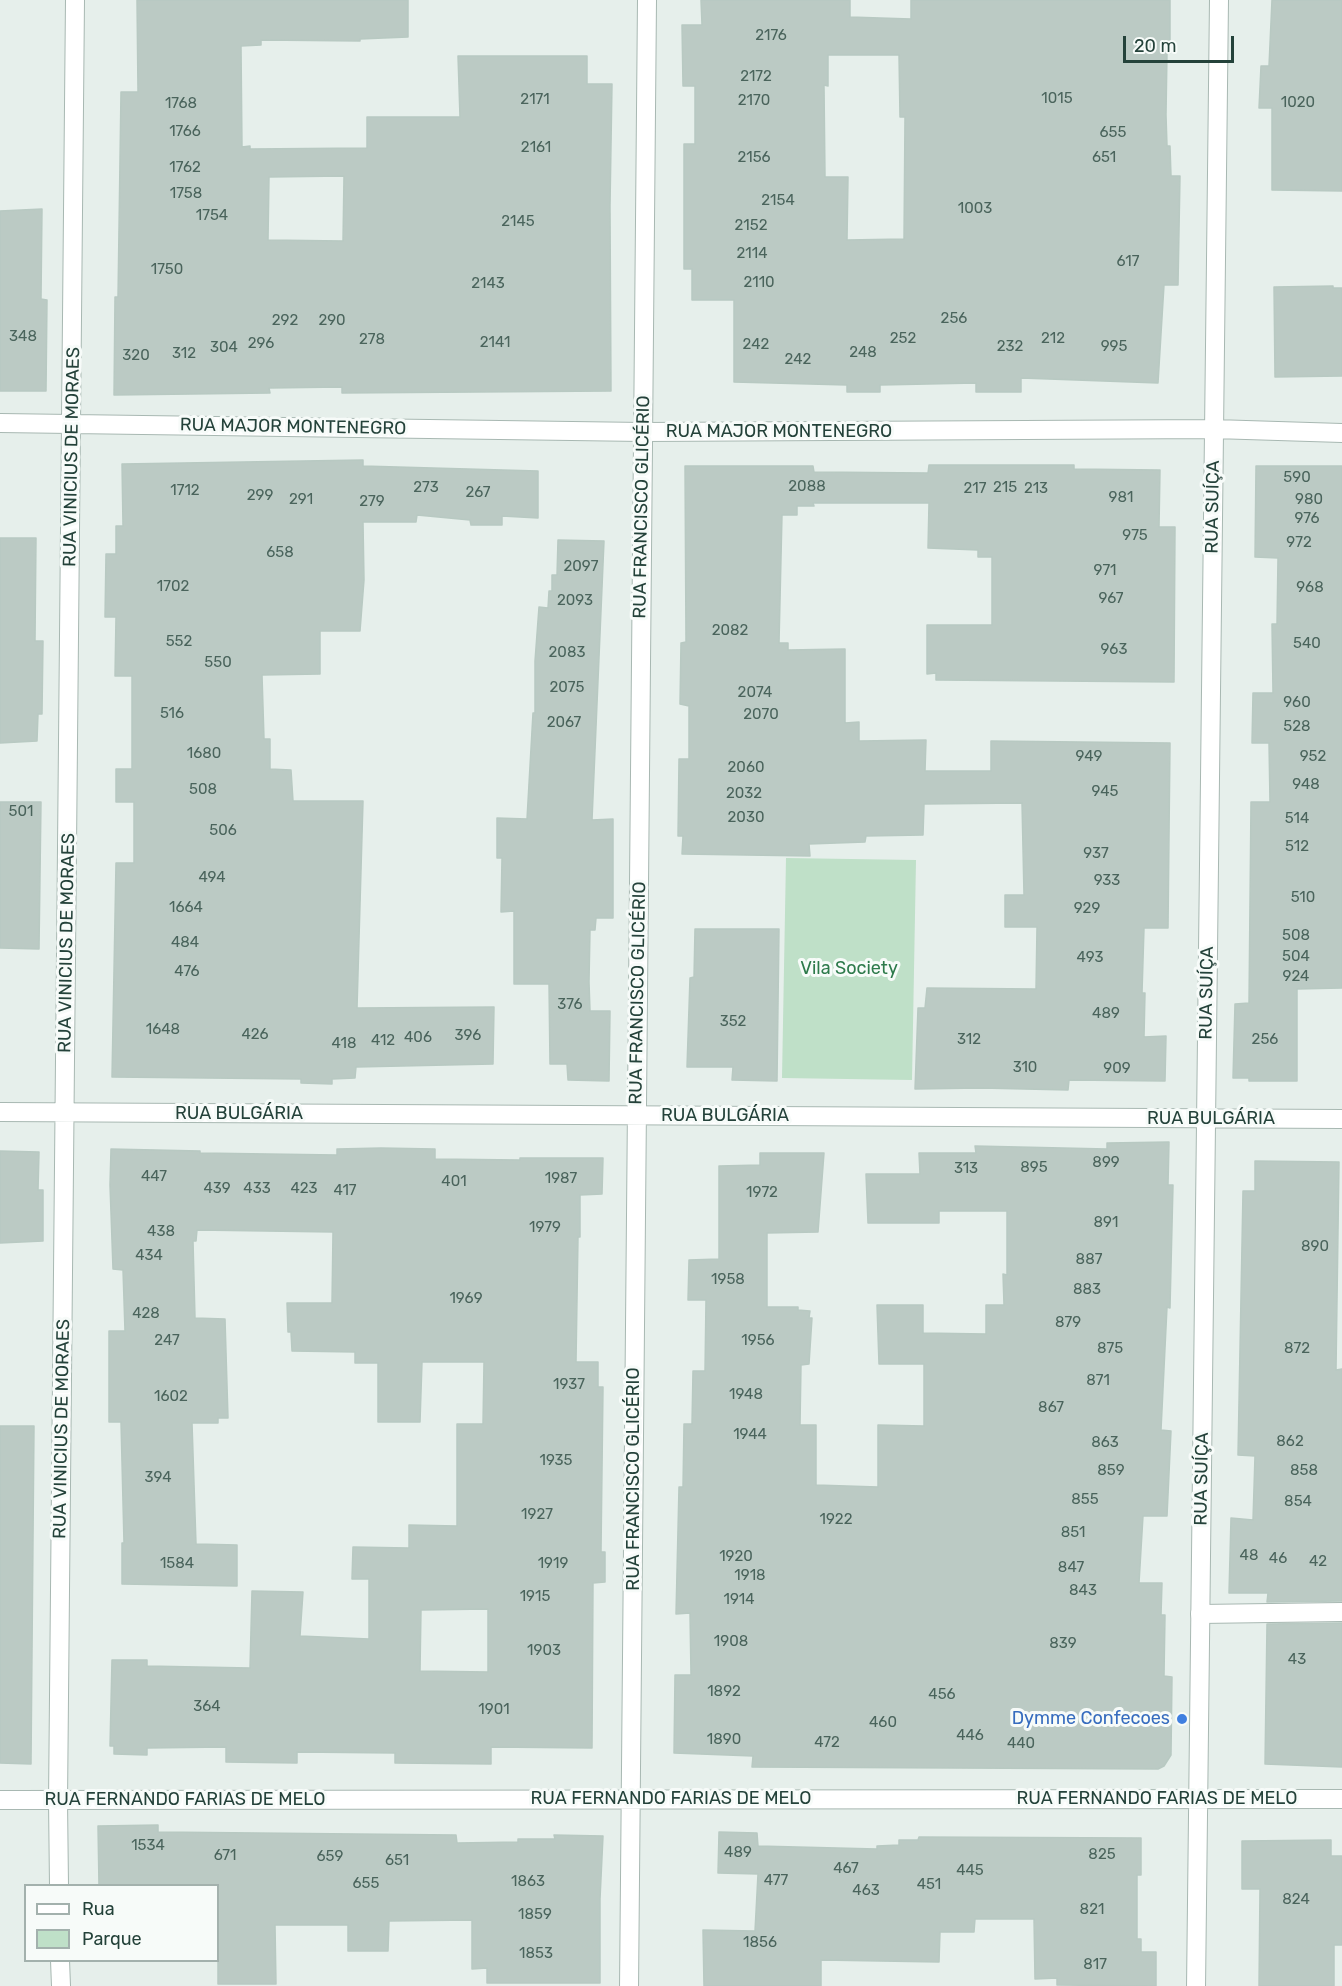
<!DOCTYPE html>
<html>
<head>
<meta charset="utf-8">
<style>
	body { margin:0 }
	#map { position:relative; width:1342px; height:1986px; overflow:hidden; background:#e6efeb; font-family:Rubik,sans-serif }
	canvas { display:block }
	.legend { position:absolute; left:24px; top:1884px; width:195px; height:78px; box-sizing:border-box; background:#f7fbf9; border:2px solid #a3b1ad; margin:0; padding:8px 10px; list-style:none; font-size:18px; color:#24423a }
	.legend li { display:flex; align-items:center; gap:12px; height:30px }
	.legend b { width:30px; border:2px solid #a3b1ad }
	.scale { position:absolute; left:1123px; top:36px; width:111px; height:27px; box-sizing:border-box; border:3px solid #24423a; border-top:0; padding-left:8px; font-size:18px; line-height:21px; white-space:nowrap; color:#24423a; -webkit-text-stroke:4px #f7fbf9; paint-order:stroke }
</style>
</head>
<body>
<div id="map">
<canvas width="1342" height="1986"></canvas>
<ul class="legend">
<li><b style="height:8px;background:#fff"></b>Rua</li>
<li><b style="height:16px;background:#bfe0c8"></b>Parque</li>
</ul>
<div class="scale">20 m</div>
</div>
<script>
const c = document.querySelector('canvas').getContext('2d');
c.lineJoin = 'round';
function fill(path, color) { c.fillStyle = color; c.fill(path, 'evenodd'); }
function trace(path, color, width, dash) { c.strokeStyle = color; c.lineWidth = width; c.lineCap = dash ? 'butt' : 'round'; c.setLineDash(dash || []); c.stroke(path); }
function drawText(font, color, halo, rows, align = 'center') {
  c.font = font + ' Rubik,sans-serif'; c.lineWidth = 6; c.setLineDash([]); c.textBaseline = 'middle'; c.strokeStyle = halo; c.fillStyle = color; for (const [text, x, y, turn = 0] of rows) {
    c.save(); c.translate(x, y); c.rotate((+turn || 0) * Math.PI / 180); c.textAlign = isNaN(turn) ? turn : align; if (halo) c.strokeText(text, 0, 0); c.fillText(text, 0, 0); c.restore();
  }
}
const green = new Path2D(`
	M786,858l130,2 -4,220 -130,-2z`);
const building = new Path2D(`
	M137,0h271v37l-48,2v2l-99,-1v5l-20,1 1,101 8,-1v3l117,-1v-31h93l-2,-61h129v28h25l-2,122 1,185 -269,2v-6l-73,1 1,5 -156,2 1,-98h3l3,-205h17zM344,176l-1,65 -75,-1 1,-63z
	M701,0h149v17l61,2v-19h259v53h-3l-1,62 1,31h3l1,30h9l-2,109h-14l-6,98 -137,-5v14h-45v-9l-96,2v7h-33v-7l-113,-3v-82h-42v-31h-8v-125h11v-58h-12l-1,-61h20zM828,55h71l1,62h5l-1,122 -57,1 1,-63h-23l-1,-92 4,1z
	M1272,0h70v191l-70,-1v-82h-13l2,-42h8z
	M42,209l-1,90 6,1 -1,91h-46v-180z
	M1333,286v2h9v88l-67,1 -1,-90z
	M363,460v6l175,5v47l-36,-2v9h-31l-1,-5 -53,-5 -1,7h-53l1,58 -4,51h-40v43l-58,1 2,64h6v30l21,1 2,31h70l-6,207 137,-1 -1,57 -137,3 -1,11 -23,1v5l-31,-1v-4l-189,-2 4,-214h18v-61h-18v-33h16v-93h-17l1,-59h-11l1,-63h10v-28h7l-1,-62z
	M929,465h145v4l86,1 -1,57h16l-1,155 -238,-2v-7l-9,1v-49h65v-68h-14v-7l-50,-2 1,-45h-116l1,3h-17v9h-15l-3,128h9v7l57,-1v74l14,-1v19l67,-1 -1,31h66v-30l179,2 -2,185h-24l-2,65h3l-1,44 22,-1 -1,45 -96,-1 -1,10 -87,-2 -66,1 3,-81h7l2,-20 109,1 1,-62h-32v-32h19l-2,-92 -98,1 -1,31 -57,1 -1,6 -56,2 1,12 -128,-2 1,-18h-5l1,-77h10v-53l-9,-2 1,-61 5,-1 -1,-176h128l1,6 114,1z
	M1256,466h86v522l-45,1v92h-48v-3h-16l2,-74 14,-1 2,-201h19l-1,-59h-17l1,-50h20l-1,-69h5l1,-66 -23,-1z
	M0,538h36l-1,103h8l-1,73h-4l-1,27 -37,2z
	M558,540l46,1 -12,279 21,-1v99h-17l-1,12h-5l-1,52 1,29h20l-1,70 -41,-1 -1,-16h-17l-1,-80h-35v-73l-13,1 1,-54h-5v-40l30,1 6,-106h2v-52l4,-54 9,1 1,-17h3v-16h5z
	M0,802h41l-2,147 -39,-1z
	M695,929h84l-2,152 -45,-1 1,-13h-46l3,-89 4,-1z
	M1169,1142l-1,43h5l-3,123 -3,-1 -6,123 10,1 -4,85h-24l-4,67h23l-1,32h4l-1,61 8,1 -1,78 -7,11 -6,3 -406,-2 1,-11 -79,-3 1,-78h16l-1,-62 -14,1 3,-127h4l1,-63h8l1,-53h12l1,-71h-18l1,-40 30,-1v-93l41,-1v-12h64l-6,79 -51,1v74h31v3l12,1 -1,7h3l-3,46 -8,1 -1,60h16v60l62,2v-62l46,1v-62h-45l-2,-59h46v28l63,1v-29h18l-1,-31 4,1v-64h-68v12h-71l-2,-49h54l-1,-21h57l-1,-7 132,3v-6z
	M381,1148l54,1v10l85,1v-2h83l-1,36 -22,1v42h-2l-2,125h22v25h5l-2,165h4v30l-12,1 -1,165 -101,-1v17l-96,-1v-10l-98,-1v11l-71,-1v-15l-79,1v7l-33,-1v-8h-4l2,-86h35v6l103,2 2,-77 51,1 -3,44 69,3v-60h-17l1,-32 56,1v-23l48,1v-102h26l1,-62h-62l-2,60h-42v-59h-23v-11l-63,-1 -1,-19h-3l-1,-29h45l1,-71 -136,-2 -1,11h-3l2,77 30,1 3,99h-10v5h-26l4,121 41,1v41l-115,-2v-41h2l-3,-121h-12v-91h16l-2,-61 -10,-1 -3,-84 1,-36 89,2v2l137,2v-6zM488,1609v63l-68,-1 1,-61z
	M0,1151l39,1 -1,38h5v51l-43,2z
	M1255,1161l84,1 -3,208 6,-1v232l-75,1 1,-9h-39l2,-75 22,2 2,-64 -17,-1 5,-264h12z
	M0,1426h34l-3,338 -31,-1z
	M1342,1623v144l-77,-3 2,-140z
	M158,1825v7l298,3 1,8 61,-1v-3h37l-1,-4 49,1 -3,63v84h-113v-15l-15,1v-49l-83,1 -1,30h-40v-26h-73l1,59h-58v-98h-119l-1,-60z
	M719,1832l38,1 1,13 119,3v-3l22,-1v-5h19l1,-3 222,1v37h-4v64h4v13h15v34l-99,-1v-7l-22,1 -1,-60h-59l-1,13h-34l-1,30 -118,-2v26h-117l-1,-56 52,1 3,-57 -40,-1z
	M1331,1840v16h11v89h-8v41h-75l1,-97h-18v-48z`);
const service = new Path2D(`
	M1200,1614l142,-2`);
const minor = new Path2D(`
	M0,423l643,9 571,-3 128,4
	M0,1112l1342,7
	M0,1800l1342,-1
	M59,1886l-1,-86 17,-1800
	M60,1960l1,26
	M629,1986l18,-1986
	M1196,1986l23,-1986`);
const markers = [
	[1182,1719,6,"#3f7fe0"]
];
const numberNames = [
	["2176",771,36],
	["2172",756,77],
	["1015",1057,99],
	["2171",535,100],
	["2170",754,101],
	["1020",1298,103],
	["1768",181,104],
	["1766",185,132],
	["655",1113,133],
	["2161",536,148],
	["2156",754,158],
	["651",1104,158],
	["1762",185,168],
	["1758",186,194],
	["2154",778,201],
	["1003",975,209],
	["1754",212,216],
	["2145",518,222],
	["2152",751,226],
	["2114",752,254],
	["617",1128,262],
	["1750",167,270],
	["2110",759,283],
	["2143",488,284],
	["256",954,319],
	["292",285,321],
	["290",332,321],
	["348",23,337],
	["252",903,339],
	["212",1053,339],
	["278",372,340],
	["2141",495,343],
	["296",261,344],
	["242",756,345],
	["232",1010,347],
	["995",1114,347],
	["304",224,348],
	["248",863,353],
	["312",184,354],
	["320",136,356],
	["242",798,360],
	["590",1297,478],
	["2088",807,487],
	["273",426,488],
	["215",1005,488],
	["217",975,489],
	["213",1036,489],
	["1712",185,491],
	["267",478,493],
	["299",260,496],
	["981",1121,498],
	["291",301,500],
	["980",1309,500],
	["279",372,502],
	["976",1307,519],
	["975",1135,536],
	["972",1299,543],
	["658",280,553],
	["2097",581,567],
	["971",1105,571],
	["1702",173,587],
	["968",1310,588],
	["967",1111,599],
	["2093",575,601],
	["2082",730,631],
	["552",179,642],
	["540",1307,644],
	["963",1114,650],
	["2083",567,653],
	["550",218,663],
	["2075",567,688],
	["2074",755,693],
	["960",1297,703],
	["516",172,714],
	["2070",761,715],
	["2067",564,723],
	["528",1297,727],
	["1680",204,754],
	["949",1089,757],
	["952",1313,757],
	["2060",746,768],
	["948",1306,785],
	["508",203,790],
	["945",1105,792],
	["2032",744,794],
	["501",21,812],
	["2030",746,818],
	["514",1297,819],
	["506",223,831],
	["512",1297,847],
	["937",1096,854],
	["494",212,878],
	["933",1107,881],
	["510",1303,898],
	["1664",186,908],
	["929",1087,909],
	["508",1296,936],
	["484",185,943],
	["504",1296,957],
	["493",1090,958],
	["476",187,972],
	["924",1296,977],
	["376",570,1005],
	["489",1106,1014],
	["352",733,1022],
	["1648",163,1030],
	["426",255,1035],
	["396",468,1036],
	["406",418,1038],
	["312",969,1040],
	["256",1265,1040],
	["412",383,1041],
	["418",344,1044],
	["310",1025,1068],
	["909",1117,1069],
	["899",1106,1163],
	["895",1034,1168],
	["313",966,1169],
	["447",154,1177],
	["1987",561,1179],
	["401",454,1182],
	["439",217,1189],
	["433",257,1189],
	["423",304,1189],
	["417",345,1191],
	["1972",762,1193],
	["891",1106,1223],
	["1979",545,1228],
	["438",161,1232],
	["890",1315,1247],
	["434",149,1256],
	["887",1089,1260],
	["1958",728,1280],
	["883",1087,1290],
	["1969",466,1299],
	["428",146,1314],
	["879",1068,1323],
	["247",167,1341],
	["1956",758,1341],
	["875",1110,1349],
	["872",1297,1349],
	["871",1098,1381],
	["1937",569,1385],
	["1948",746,1395],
	["1602",171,1397],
	["867",1051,1408],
	["1944",750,1435],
	["862",1290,1442],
	["863",1105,1443],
	["1935",556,1461],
	["859",1111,1471],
	["858",1304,1471],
	["394",158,1478],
	["855",1085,1500],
	["854",1298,1502],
	["1927",537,1515],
	["1922",836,1520],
	["851",1073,1533],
	["48",1249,1556],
	["1920",736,1557],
	["46",1278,1559],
	["42",1318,1562],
	["1584",177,1564],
	["1919",553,1564],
	["847",1071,1568],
	["1918",750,1576],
	["843",1083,1591],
	["1915",535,1597],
	["1914",739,1600],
	["1908",731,1642],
	["839",1063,1644],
	["1903",544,1651],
	["43",1297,1660],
	["1892",724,1692],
	["456",942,1695],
	["364",207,1707],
	["1901",494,1710],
	["460",883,1723],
	["446",970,1736],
	["1890",724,1740],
	["472",827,1743],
	["440",1021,1744],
	["1534",148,1846],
	["489",738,1853],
	["825",1102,1855],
	["671",225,1856],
	["659",330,1857],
	["651",397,1861],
	["467",846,1869],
	["445",970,1871],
	["477",776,1881],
	["1863",528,1882],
	["655",366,1884],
	["451",929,1885],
	["463",866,1891],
	["824",1296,1900],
	["821",1092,1910],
	["1859",535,1915],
	["1856",760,1943],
	["1853",536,1954],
	["817",1095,1965]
];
const streetNames = [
	["RUA MAJOR MONTENEGRO",293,427,1],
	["RUA MAJOR MONTENEGRO",779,432],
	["RUA VINICIUS DE MORAES",72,457,-89],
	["RUA FRANCISCO GLICÉRIO",642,507,-89],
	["RUA SUÍÇA",1213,507,-89],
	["RUA VINICIUS DE MORAES",67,943,-89],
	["RUA FRANCISCO GLICÉRIO",638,993,-89],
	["RUA SUÍÇA",1207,993,-89],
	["RUA BULGÁRIA",239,1114],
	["RUA BULGÁRIA",725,1116],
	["RUA BULGÁRIA",1211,1119],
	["RUA VINICIUS DE MORAES",62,1429,-89],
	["RUA FRANCISCO GLICÉRIO",634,1479,-90],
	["RUA SUÍÇA",1202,1479,-89],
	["RUA FERNANDO FARIAS DE MELO",671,1799],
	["RUA FERNANDO FARIAS DE MELO",1157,1799],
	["RUA FERNANDO FARIAS DE MELO",185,1800]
];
const parkNames = [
	["Vila Society",849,969]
];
const shopNames = [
	["Dymme Confecoes",1170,1719]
];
fill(green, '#bfe0c8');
fill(building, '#bbcac4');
trace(building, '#b8c9c2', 1.5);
trace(service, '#a8b8b2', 20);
trace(minor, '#a8b8b2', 20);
trace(service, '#fff', 18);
trace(minor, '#fff', 18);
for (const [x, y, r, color] of markers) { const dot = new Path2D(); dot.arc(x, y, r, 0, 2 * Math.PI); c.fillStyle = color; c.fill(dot); trace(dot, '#f7fbf9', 2); }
drawText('15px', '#4a645c', null, numberNames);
drawText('18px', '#24423a', '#f7fbf9', streetNames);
drawText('18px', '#2d7a4b', '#f7fbf9', parkNames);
drawText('18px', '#366cbe', '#f7fbf9', shopNames, 'right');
</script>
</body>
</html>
